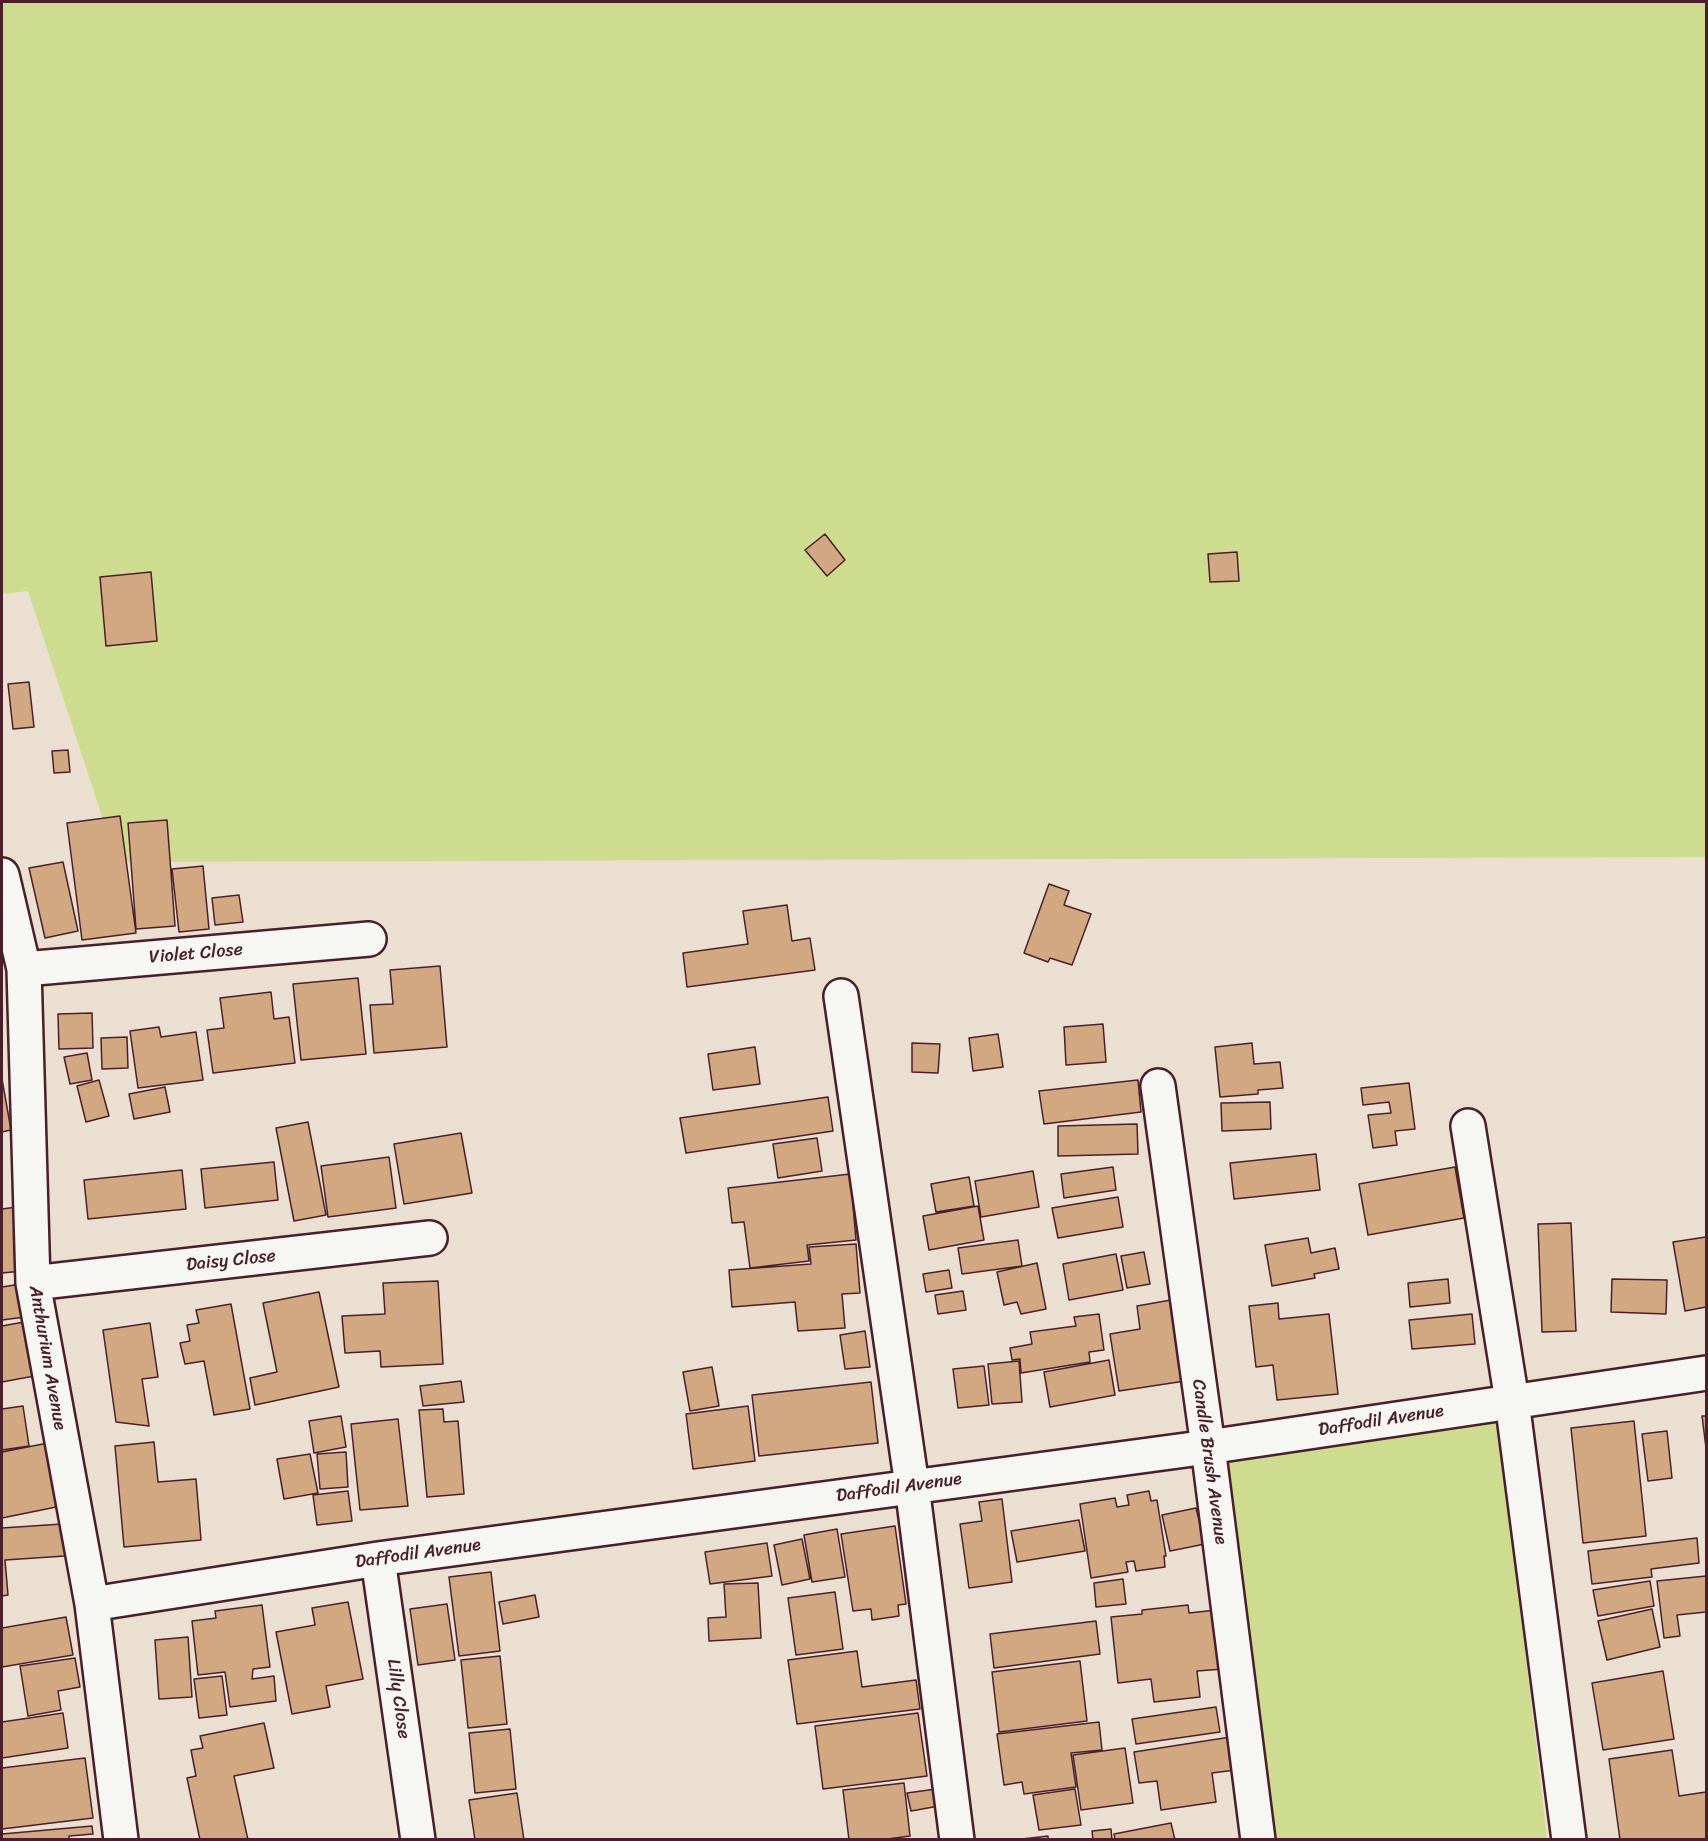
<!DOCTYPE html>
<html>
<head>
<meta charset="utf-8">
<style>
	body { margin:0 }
	#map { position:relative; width:1708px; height:1841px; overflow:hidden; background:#ebdfd1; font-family:Sriracha,sans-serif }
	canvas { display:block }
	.frame { position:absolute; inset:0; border:3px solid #4a1f2b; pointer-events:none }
</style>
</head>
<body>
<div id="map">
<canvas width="1708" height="1841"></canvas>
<div class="frame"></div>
</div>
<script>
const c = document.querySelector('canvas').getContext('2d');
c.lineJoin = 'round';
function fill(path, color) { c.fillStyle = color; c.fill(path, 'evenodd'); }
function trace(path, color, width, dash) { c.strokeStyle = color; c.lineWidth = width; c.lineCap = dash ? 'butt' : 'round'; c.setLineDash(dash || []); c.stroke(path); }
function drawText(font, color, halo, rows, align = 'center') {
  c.font = font + ' Sriracha,sans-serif'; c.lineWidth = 4.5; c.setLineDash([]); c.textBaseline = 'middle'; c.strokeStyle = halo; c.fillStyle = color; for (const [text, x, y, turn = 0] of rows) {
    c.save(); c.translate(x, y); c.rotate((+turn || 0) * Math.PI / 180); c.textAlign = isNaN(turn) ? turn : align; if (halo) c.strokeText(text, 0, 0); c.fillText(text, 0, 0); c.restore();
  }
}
const green = new Path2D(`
	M2,2h1704v855l-1589,5 -89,-271 -26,3z
	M1496,1398l51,441h-280l-56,-403z`);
const building = new Path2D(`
	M825,534l20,26 -18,16 -22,-26z
	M1237,552l2,29 -29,1 -2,-28z
	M151,572l6,69 -51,5 -6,-69z
	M29,682l5,45 -21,2 -5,-45z
	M68,750l2,22 -16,1 -2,-22z
	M120,816l16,117 -54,7 -15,-117z
	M167,820l8,106 -39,3 -8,-106z
	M63,862l15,69 -33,7 -16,-70z
	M203,866l6,63 -30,3 -7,-63z
	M1049,884l20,7 -5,14 27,9 -19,51 -22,-7 -2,4 -24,-9z
	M239,895l4,27 -28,3 -3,-27z
	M787,905l5,36 18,-3 5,32 -128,17 -4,-34 65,-9 -5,-33z
	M440,966l7,81 -73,6 -4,-48 23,-1 -3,-34z
	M358,978l8,76 -65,6 -8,-76z
	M271,992l3,27 15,-2 6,46 -82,10 -6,-43 17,-2 -4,-30z
	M92,1013l1,35 -34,1 -1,-35z
	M1103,1024l3,38 -40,3 -2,-38z
	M159,1027l2,10 35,-5 7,48 -65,8 -8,-57z
	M998,1034l5,33 -30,4 -4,-33z
	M127,1037l1,31 -26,1 -1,-31z
	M912,1043l28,1 -2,29 -26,-1z
	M1252,1043l2,21 26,-2 3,26 -25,2v4l-38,3 -5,-50z
	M755,1047l5,37 -47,6 -5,-36z
	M87,1053l5,27 -22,4 -6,-27z
	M2,1079l9,51 -9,2z
	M99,1080l10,36 -23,6 -9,-36z
	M1138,1080l3,32 -97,12 -5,-33z
	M1409,1083l6,46 -20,2 2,14 -24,3 -5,-33 23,-2 -2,-11 -26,3 -2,-17z
	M165,1087l5,25 -36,7 -5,-25z
	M828,1097l5,34 -147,22 -6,-35z
	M1270,1102l1,27 -49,2 -1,-28z
	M308,1122l18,93 -32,6 -18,-93z
	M1137,1124l1,30 -80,2v-30z
	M461,1133l11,60 -68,11 -10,-60z
	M817,1138l5,33 -44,7 -5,-34z
	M1316,1154l4,36 -86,9 -4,-36z
	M389,1157l7,51 -68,9 -7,-51z
	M274,1162l4,38 -73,8 -4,-39z
	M1113,1167l3,23 -52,8 -3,-24z
	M1455,1167l9,51 -96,17 -9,-51z
	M182,1170l4,39 -98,10 -4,-39z
	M1033,1171l6,36 -58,10 -6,-36z
	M859,1173l3,32 -9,1 3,34 -49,5 2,16 -59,7 -6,-46 -12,1 -4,-35z
	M969,1177l5,29 -38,6 -5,-28z
	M1118,1197l5,30 -65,11 -6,-30z
	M978,1206l6,34 -55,10 -6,-34z
	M17,1207l6,64 -21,2v-64z
	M1571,1223l5,108 -34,1 -4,-108z
	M1706,1237v70l-21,4 -12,-69z
	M1308,1238l3,15 24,-5 4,21 -25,5 1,4 -43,8 -7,-41z
	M1018,1240l4,26 -60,8 -4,-26z
	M856,1244l4,49 -18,1 3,34 -47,3 -3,-29 -63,5 -3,-37 82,-6 -2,-17z
	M1144,1252l6,32 -23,4 -6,-32z
	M1116,1254l7,36 -54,10 -6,-36z
	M1037,1263l9,46 -25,5 -4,-12 -13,3 -7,-33z
	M949,1270l3,18 -26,4 -3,-18z
	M1448,1279l2,24 -40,4 -2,-24z
	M1612,1279l55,1 -1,34 -55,-2z
	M438,1281l5,83 -62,3 -1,-16 -35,2 -3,-37 43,-2 -2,-31z
	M21,1284l4,33 -23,3v-33z
	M963,1291l3,19 -28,4 -3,-19z
	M319,1292l20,95 -84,18 -5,-27 27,-6 -14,-69z
	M1171,1300l14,81 -66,10 -9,-57 30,-5 -3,-23z
	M1278,1303l1,16 50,-5 9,80 -61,6 -4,-35 -17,2 -7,-61z
	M231,1304l19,105 -36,6 -10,-54 -19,3 -5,-21 10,-2 -3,-16 12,-2 -3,-13z
	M1099,1314l5,36 -15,2 1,10 -69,11 -1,-14 -8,1 -2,-12 22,-4 -2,-12 46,-6 -2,-9z
	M1472,1314l3,30 -63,5 -3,-29z
	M35,1320l10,54 -43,8v-56z
	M150,1323l8,54 -16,2 7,47 -33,-4 -13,-92z
	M865,1331l5,36 -25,2 -5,-34z
	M1109,1360l6,35 -65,12 -6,-35z
	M1019,1361l3,41 -30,2 -4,-40z
	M984,1366l5,39 -31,3 -5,-39z
	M712,1367l7,39 -29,5 -7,-39z
	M461,1381l3,21 -41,4 -3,-20z
	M871,1382l7,61 -119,13 -7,-61z
	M23,1406l6,40 -27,4v-41z
	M748,1406l7,55 -62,8 -7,-55z
	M443,1409l1,13 14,-1 6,73 -37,3 -8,-87z
	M341,1416l5,31 -32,6 -5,-32z
	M1702,1416h4v32z
	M398,1419l10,87 -48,4 -9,-86z
	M1634,1421l12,115 -63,7 -12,-115z
	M1667,1431l5,47 -24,3 -6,-47z
	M53,1442l13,63 -64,13v-66z
	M154,1442l4,40 38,-3 5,61 -77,7 -9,-101z
	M346,1452l2,35 -28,2 -3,-35z
	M310,1454l8,39 -34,6 -7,-40z
	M348,1491l4,30 -35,4 -4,-30z
	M1149,1491l2,10 6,-1 9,56h-2l1,11 -29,4 -2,-10 -8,1 2,10 -37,6 -11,-74 35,-6 2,9 12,-2 -2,-10z
	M1002,1499l10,83 -43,6 -9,-64 22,-3 -3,-19z
	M1196,1508l9,36 -35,7 -8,-36z
	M1079,1520l6,31 -68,11 -6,-31z
	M62,1524l3,32 -60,4 3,35 -6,1v-68z
	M895,1526l11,78 -8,1 1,11 -27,4 -1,-11 -18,2 -12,-77z
	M837,1529l8,48 -33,5 -8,-47z
	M1697,1538l2,25 -48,6 1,8 -60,7 -4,-33z
	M802,1539l8,40 -28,6 -8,-40z
	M767,1543l5,33 -62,8 -5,-32z
	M491,1572l9,79 -41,5 -10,-79z
	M1706,1576v36l-29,3 3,21 -16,2 -7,-57z
	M1123,1579l3,25 -30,3 -2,-24z
	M1650,1581l4,25 -56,10 -5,-26z
	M758,1583l3,55 -52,3 -1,-23 18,-1 -2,-33z
	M835,1592l8,57 -47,6 -8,-57z
	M535,1595l4,22 -36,7 -4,-22z
	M348,1602l15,77 -37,7 4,21 -38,7 -16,-82 39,-7 -3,-17z
	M447,1604l8,56 -37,5 -8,-56z
	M262,1605l8,62 -17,2 -1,10 22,-3 2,25 -46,6 -5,-35 -27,3 -6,-54 24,-3 -1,-7z
	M1188,1605l1,8 27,-3 7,59 -26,2 3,26 -46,5 -3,-23 -33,4 -7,-66 31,-3v-4z
	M1652,1609l8,38 -53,13 -9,-39z
	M66,1617l7,38 -71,12v-39z
	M1096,1621l4,33 -106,14 -4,-34z
	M188,1637l4,60 -33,2 -4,-59z
	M857,1651l5,36 54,-7 4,29 -123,15 -9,-64z
	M500,1656l7,68 -39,4 -7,-68z
	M75,1658l5,29 -22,4 3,19 -33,6 -8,-50z
	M1080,1661l7,60 -88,11 -7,-60z
	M1663,1671l11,68 -71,11 -11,-67z
	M222,1676l5,39 -28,3 -5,-39z
	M1216,1707l4,25 -84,12 -4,-25z
	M63,1713l5,35 -66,10v-36z
	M918,1713l9,63 -104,13 -8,-63z
	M1099,1722l3,28 -31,3 5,34 -52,7 -2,-12 -18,3 -7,-51z
	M264,1723l10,45 -40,8 14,64h-48l-13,-62 9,-2 -5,-26 12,-2 -3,-12z
	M510,1729l6,60 -41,4 -6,-60z
	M1237,1736l6,33 -31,4 4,29 -55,8 -4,-29 -18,2 -5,-31z
	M1125,1748l8,55 -52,7 -8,-55z
	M1672,1750l7,46 27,-4v48h-86l-11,-81z
	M85,1758l8,60 -91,11v-61z
	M904,1783l6,53 -30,4h-31l-6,-50z
	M936,1789l3,17 -28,5 -4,-18z
	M1075,1789l6,36 -42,5 -6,-35z
	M517,1793l7,47h-49l-6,-40z
	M1171,1823l4,17h-60l-1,-6z
	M92,1826l1,8 -24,2v4h-67v-6z
	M1111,1829l1,11h-19l-1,-9z
	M1048,1836v4h-26v-1z`);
const street = new Path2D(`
	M2,875l22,94 9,314 59,321 29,236
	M24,969l345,-30
	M841,996l71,490 45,354
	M1158,1086l50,361 50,393
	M1468,1126l44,275 57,439
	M33,1283l397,-45
	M378,1559l40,281
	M92,1604l286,-45 830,-112 498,-74`);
const streetNames = [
	["Violet Close",196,954,-5],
	["Daisy Close",231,1261,-6],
	["Anthurium Avenue",47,1358,80],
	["Daffodil Avenue",1381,1421,-9],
	["Candle Brush Avenue",1209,1462,82],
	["Daffodil Avenue",899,1488,-8],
	["Daffodil Avenue",418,1554,-8],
	["Lilly Close",398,1699,82]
];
fill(green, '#cddc8f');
fill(building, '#d2a883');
trace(building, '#4a1f2b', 1.5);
trace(street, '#4a1f2b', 38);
trace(street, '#f6f6f2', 33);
drawText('18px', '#4a1f2b', '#f6f6f2', streetNames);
</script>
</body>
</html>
